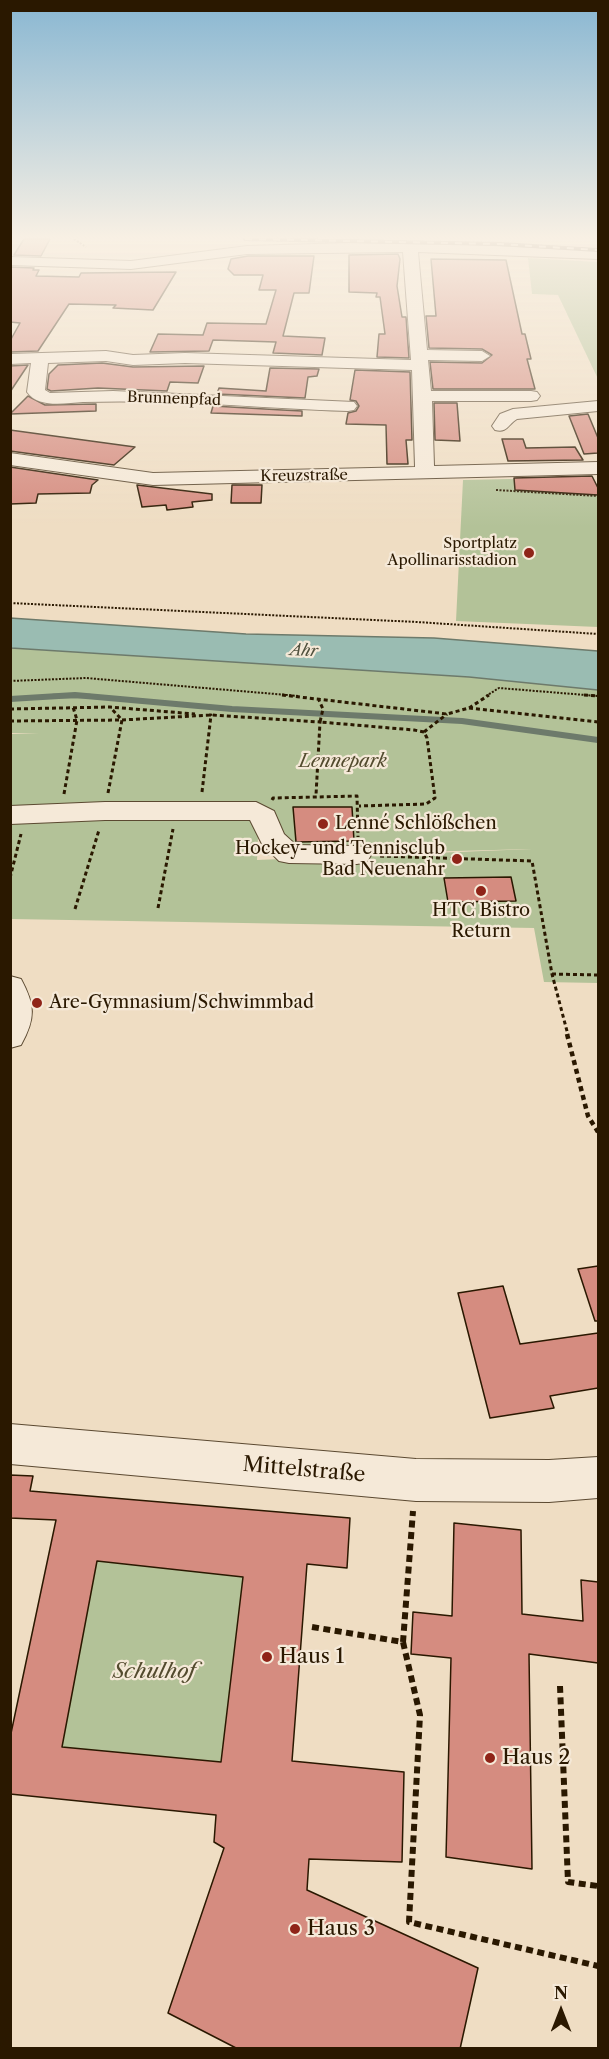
<!DOCTYPE html>
<html>
<head>
<meta charset="utf-8">
<style>
	body { margin:0 }
	#map { position:relative; width:609px; height:2059px; overflow:hidden; background:#efddc3; font-family:"Libre Caslon Text",serif }
	canvas { display:block }
	.frame { position:absolute; inset:0; border:12px solid #2a1800; pointer-events:none }
	.north { position:absolute; left:531px; top:1981px; width:60px; height:60px; -webkit-text-stroke:4px #f5e9d8; paint-order:stroke; rotate:0deg; font-size:16px; font-weight:700; line-height:24px; text-align:center; color:#2a1800 }
	.north::after { content:''; display:block; margin:auto; width:21px; height:27px; background:#2a1800; clip-path:polygon(50% 0,100% 100%,50% 72%,0 100%) }
</style>
</head>
<body>
<div id="map">
<canvas width="609" height="2059"></canvas>
<div class="frame"></div>
<div class="north">N</div>
</div>
<script>
const c = document.querySelector('canvas').getContext('2d');
c.lineJoin = 'round';
function fill(path, color) { c.fillStyle = color; c.fill(path, 'evenodd'); }
function trace(path, color, width, dash) { c.strokeStyle = color; c.lineWidth = width; c.lineCap = dash ? 'butt' : 'round'; c.setLineDash(dash || []); c.stroke(path); }
function drawText(font, color, halo, rows, align = 'center') {
  c.font = font + ' "Libre Caslon Text",serif'; c.lineWidth = 4.5; c.setLineDash([]); c.textBaseline = 'middle'; c.strokeStyle = halo; c.fillStyle = color; for (const [text, x, y, turn = 0] of rows) {
    c.save(); c.translate(x, y); c.rotate((+turn || 0) * Math.PI / 180); c.textAlign = isNaN(turn) ? turn : align; if (halo) c.strokeText(text, 0, 0); c.fillText(text, 0, 0); c.restore();
  }
}
const green = new Path2D(`
	M528,258l70,4v117l-40,-84 -26,-1z
	M510,479l88,5v143l-142,-6 7,-141z
	M10,648l459,29 129,13v293l-54,-1 -10,-54 -523,-9v-185h28l-28,-1zM259,812l7,44 266,-7 -275,11z
	M97,1561l146,16 -22,185 -159,-15z`);
const water = new Path2D(`
	M10,618l236,16 188,4 164,13v39l-129,-13 -458,-29z`);
const streamFar1 = new Path2D(`
	M53,696h37`);
const stream = new Path2D(`
	M10,699l65,-4 157,14 230,12 136,19`);
const building = new Path2D(`
	M24,239h26l-9,17 -27,-1z
	M398,254l2,5 -3,27 5,31h4l3,41 -32,-1 2,-23h6l-5,-37h-4l1,-4 -28,-1v-37z
	M248,256h66l-5,37h-15l-11,43 42,2 -3,17 -49,-2 3,-11 -63,-2 -4,11 -59,1 8,-18 45,1 4,-12 59,1 10,-34h-17l4,-15h-29l-6,-6 3,-10z
	M431,259l75,1 16,74h3l6,25h-4l8,30h-102l-3,-27 52,1 10,-8 -10,-6 -53,-1 -3,-32h10z
	M10,267l24,1 -1,2h6l-3,6 43,1 2,-4 95,-1 -23,38 -40,-2 3,-3 -47,-1 -31,47 -28,1v-11l10,-18 -10,-1z
	M102,363l31,4 71,-1 -6,17 -28,-1 -3,9 -69,-3 -47,3 -4,-2 2,-15 9,-9z
	M28,365l-18,27v-26z
	M270,368l49,1 -2,7 -9,1 -3,21 -88,-4 2,-6 47,3z
	M355,370l55,2 2,68h-6l2,24h-21l-1,-39 -40,-1 2,-11 8,-2 3,-5 -3,-5 -6,-1z
	M28,396l17,9 51,-1v7l-86,3z
	M434,403h23l3,38 -25,-1z
	M213,406l69,4 20,1v5l-91,-3z
	M588,414l10,24v15l-14,1 -15,-38z
	M10,430l125,17 -21,18 -104,-14z
	M502,439h21l3,9 49,-1 8,13 -75,1z
	M10,467l88,13 -6,5 -2,8 -52,1 -2,9 -26,1z
	M592,476l6,12v7l-83,-5 -1,-12z
	M137,485l75,9v6l-20,2 1,5 -26,3 -1,-5 -24,2z
	M232,485h30l-1,18h-30z
	M293,807h59l2,34 -58,1z
	M511,877l5,24 -68,1 -4,-24z
	M598,1266v55h-3l-17,-52z
	M503,1286l17,58 78,-11v55l-48,8 4,12 -64,10 -32,-125z
	M10,1475l23,1 -3,15 320,27 -3,50 -40,-4 -15,197 112,11 -2,90 -93,-3 -2,31 171,78 -18,81h-222l-70,-36 56,-165 -10,-6 2,-27 -206,-21v-56l46,-218 -46,-2zM97,1561l146,16 -22,185 -159,-15z
	M454,1523l67,7 1,84 61,7 -2,-41 17,2v81l-69,-9 3,215 -86,-12 5,-199 -40,-4 2,-42 39,4z`);
const pathFar3 = new Path2D(`
	M74,239l12,8
	M496,490l102,6
	M10,603l407,19 181,12
	M10,681l76,-3 213,18
	M486,696l13,-8 99,8`);
const pathFar2 = new Path2D(`
	M282,695l165,19 22,-6 20,-13
	M584,695l14,1
	M318,698l5,11 -3,13 94,8 10,2 3,6 8,60 -9,6 -67,2
	M469,708l129,14
	M10,709l100,-2 85,7
	M10,721l112,-1 89,-5 109,7 -4,73
	M424,732l23,-18
	M202,792l9,-77h-2
	M108,793l14,-73 -12,-13
	M64,794l13,-74 -4,-13
	M272,800l1,-2 84,-2 1,41
	M380,856l152,5 20,113 16,61
	M10,878l11,-44
	M158,908l15,-79
	M75,909l24,-79
	M552,974l46,1`);
const pathFar1 = new Path2D(`
	M567,1034l21,82 10,16`);
const path = new Path2D(`
	M312,1627l91,15 10,-131
	M403,1642l17,73 -11,207 189,44
	M560,1686l8,196 30,4`);
const minor = new Path2D(`
	M351,243l121,2 126,6v8l-180,-7 9,98 55,1 8,5 -8,5 -54,-1 3,31h100l6,1 3,4 -3,4 -6,1h-99l2,65 164,-4v12l-445,11 -143,-20v-12l143,20 262,-6 -3,-97 -227,-7 -52,2 -27,-4 -58,2 -3,27 5,3 63,-2 241,11 3,4 -3,4 -6,1c-88,-3 -177,-12 -265,-9 -17,1 -44,7 -56,-10l4,-29 -21,1v-10l96,-3 27,4 52,-2 226,7 -8,-108 -156,2 -116,15 -121,-4v-8l121,4 116,-15z
	M598,401v10l-81,8c-10,6 -9,14 -22,11l-3,-4 8,-12 13,-5z
	M105,802h151l18,9 10,23 12,11 61,1 10,2 4,7 -4,7 -10,2 -68,-1 -10,-2 -17,-17 -12,-24h-145l-95,4v-18z
	M10,976l11,3c14,26 15,39 0,66l-11,3z
	M10,1424l406,35 133,1 49,-3v41l-49,4 -133,-1 -406,-37z`);
const rail = new Path2D(`
	M245,239l255,5 98,6`);
const markers = [
	[529,553,6,"#8f2418"],
	[323,824,6,"#8f2418"],
	[457,859,6,"#8f2418"],
	[481,891,6,"#8f2418"],
	[37,1003,6,"#8f2418"],
	[267,1657,6,"#8f2418"],
	[490,1758,6,"#8f2418"],
	[295,1929,6,"#8f2418"]
];
const farStreetnames = [
	["Brunnenpfad",174,399,2],
	["Kreuzstraße",304,476,-1]
];
const farPoinames = [
	["Sportplatz",517,544],
	["Apollinarisstadion",517,561]
];
const farWaternames = [
	["Ahr",304,651,3]
];
const parkNames = [
	["Lennepark",343,762]
];
const poiNames = [
	["Lenné Schlößchen",335,824],
	["Hockey- und Tennisclub",445,849,"right"],
	["Bad Neuenahr",445,870,"right"],
	["HTC Bistro",481,911,"center"],
	["Return",481,932,"center"],
	["Are-Gymnasium/Schwimmbad",49,1003]
];
const nearStreetnames = [
	["Mittelstraße",304,1470,5]
];
const nearPoinames = [
	["Haus 1",279,1657],
	["Haus 2",502,1758],
	["Haus 3",307,1929]
];
const nearParknames = [
	["Schulhof",154,1672]
];
fill(green, '#b3c298');
fill(water, '#9abcb2');
trace(water, '#6d7a6b', 1.5);
trace(streamFar1, '#6d7a6b', 4.5);
trace(stream, '#6d7a6b', 6);
fill(building, '#d58c80');
trace(building, '#2a1800', 1.5);
trace(minor, '#5b4931', 2);
trace(pathFar3, '#2a1800', 2, [2, 1.5]);
trace(pathFar2, '#2a1800', 3, [4, 3]);
trace(pathFar1, '#2a1800', 4.5, [5, 4]);
trace(path, '#2a1800', 6, [7, 4.5]);
fill(minor, '#f5e9d8');
trace(rail, '#2a1800', 4);
trace(rail, '#f5e9d8', 2, [7]);
const sky = c.createLinearGradient(0, 0, 0, 527);
sky.addColorStop(0, '#89b7d2');
sky.addColorStop(0.45, '#f8f0e4');
sky.addColorStop(1, '#f8f0e400');
c.fillStyle = sky;
c.fillRect(0, 0, 609, 527);
for (const [x, y, r, color] of markers) { const dot = new Path2D(); dot.arc(x, y, r, 0, 2 * Math.PI); c.fillStyle = color; c.fill(dot); trace(dot, '#f5e9d8', 2); }
drawText('15px', '#2a1800', '#f5e9d8', farStreetnames);
drawText('15px', '#2a1800', '#f5e9d8', farPoinames, 'right');
drawText('italic 16px', '#51513e', '#f5e9d8', farWaternames);
drawText('italic 18px', '#534b2e', '#f5e9d8', parkNames);
drawText('18px', '#2a1800', '#f5e9d8', poiNames, 'left');
drawText('21px', '#2a1800', '#f5e9d8', nearStreetnames);
drawText('21px', '#2a1800', '#f5e9d8', nearPoinames, 'left');
drawText('italic 21px', '#534b2e', '#f5e9d8', nearParknames);
</script>
</body>
</html>
